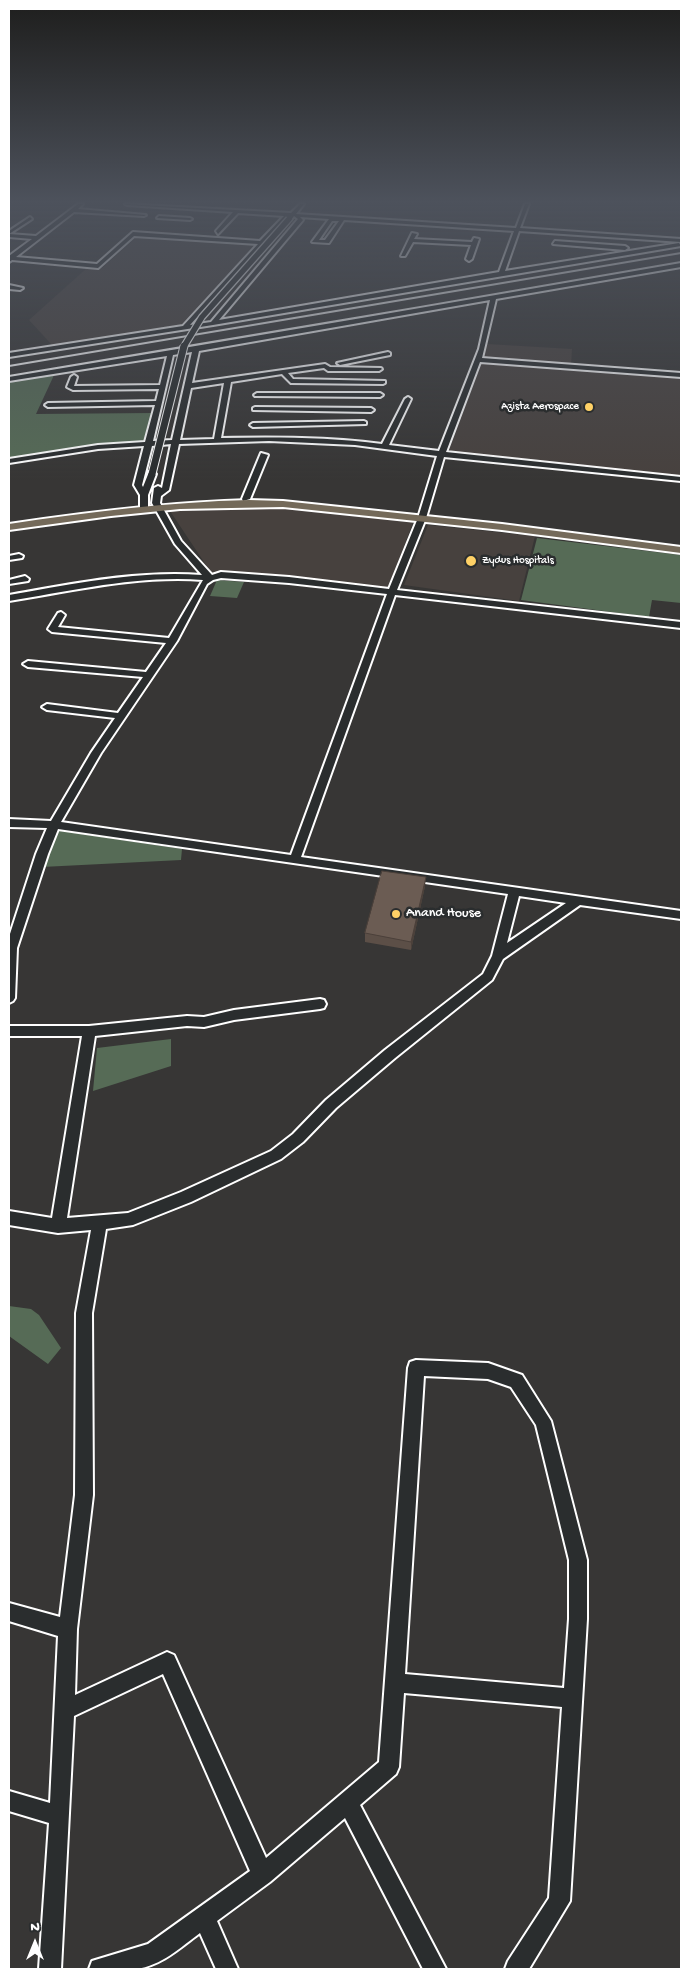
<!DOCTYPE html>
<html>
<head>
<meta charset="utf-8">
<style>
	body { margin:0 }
	#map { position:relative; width:690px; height:1978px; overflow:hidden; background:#373635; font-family:"Gochi Hand",sans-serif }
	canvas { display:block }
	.frame { position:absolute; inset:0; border:10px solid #fff; pointer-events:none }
	.north { position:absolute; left:10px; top:1918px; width:50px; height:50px; -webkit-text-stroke:4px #2a2d2e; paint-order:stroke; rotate:0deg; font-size:14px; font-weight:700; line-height:20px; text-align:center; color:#fff }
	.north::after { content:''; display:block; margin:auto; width:18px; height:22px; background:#fff; clip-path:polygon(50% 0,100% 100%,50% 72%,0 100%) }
</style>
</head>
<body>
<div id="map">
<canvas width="690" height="1978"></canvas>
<div class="frame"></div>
<div class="north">N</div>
</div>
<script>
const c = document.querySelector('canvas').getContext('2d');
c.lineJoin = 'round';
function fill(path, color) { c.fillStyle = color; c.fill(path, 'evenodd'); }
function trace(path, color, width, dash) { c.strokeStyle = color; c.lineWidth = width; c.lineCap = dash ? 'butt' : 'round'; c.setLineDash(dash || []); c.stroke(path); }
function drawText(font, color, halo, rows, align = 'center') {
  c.font = font + ' "Gochi Hand",sans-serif'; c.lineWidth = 5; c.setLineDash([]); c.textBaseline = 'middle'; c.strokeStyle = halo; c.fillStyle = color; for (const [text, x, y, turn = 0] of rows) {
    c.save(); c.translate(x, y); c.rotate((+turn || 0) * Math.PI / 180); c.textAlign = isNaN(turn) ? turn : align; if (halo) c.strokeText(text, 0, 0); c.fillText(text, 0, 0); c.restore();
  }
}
const built = new Path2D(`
	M139,235l119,9 -77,81 -129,20 -23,-25 59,-53 14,1z
	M487,344l85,5 -1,17 -88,-7z
	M482,362l199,15v100l-233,-24z
	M282,507l132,13 -26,68 -91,-11 -80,-5 -5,2 -44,-66z
	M428,525l107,11 -16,65 -115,-16z`);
const green = new Path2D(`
	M55,373l-19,41 117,-1 -8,30 -47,4 -89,13v-79z
	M537,538l144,17v48l-29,-3 -3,17 -128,-17z
	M217,580l27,2 -7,16 -27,-2z
	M55,830l127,19 -1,11 -139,7z
	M171,1039v27l-78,25 4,-43z
	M9,1306l22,3 8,6 22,33 -13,16 -39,-28z`);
const minor = new Path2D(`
	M78,204h5l-5,5 68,6 -2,1 -70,-4 -58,45 81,7 36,-32 127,9 24,-25 -46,-3 -20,21 -2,-3 17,-19 -106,-7 -2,-1 166,9 9,-9h4l-8,10 220,14 9,-24h4l-9,24 161,11v3l-162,-11 -14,40 174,-28 2,3 -468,79 -204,32v-4l174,-27 75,-82 -124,-8 -36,32 -86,-8 -3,2v-6l23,-17 -23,-2v-6l21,-14 2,2 -23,15 27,2zM294,216l4,3 -87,103 -21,3 73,-81h6v-2l-3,-1 20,-23 5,2zM300,217l29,2 -17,23 17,1 15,-23 170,11 -15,41 -280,48 84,-100zM332,221h7l-14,19h-6z
	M159,216l31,2 2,1 -2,1 -33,-2z
	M412,233l5,1 -3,5 58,3 2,-4 5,1 -7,20 -3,2 -3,-2 5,-14 -58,-3 -8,14h-4z
	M555,241l70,5 3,2 -3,2 -72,-6z
	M681,263v4l-185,32 -14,59 199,15v4l-201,-15 -34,90 235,25v4l-237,-24 -18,61 -29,72 284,32v6l-286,-33 -94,262 380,54v8l-101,-14 -77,54 -11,21 -97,78 -59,50 -33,34 -22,17 -90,43 -58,23 -27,4 -14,84 1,182 -16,134 -2,66 92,-43 7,3 92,203 113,-96 29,-394 2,-6 6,-2 72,3 34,12 29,46 36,139v59l-17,282 -41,68h-24l3,-8 41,-63 13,-191 -158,-14 -5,74 -3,7 -36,31 86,164h-23l-78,-151 -75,64 -53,39 21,48h-22l-16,-36c-19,14 -39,33 -64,36 -15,2 -32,0 -47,0l3,-8 56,-17 102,-73 -87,-197 -89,42 -13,253h-22l10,-146 -40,-12v-20l41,12 8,-167 -49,-15v-18l51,14 15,-122 1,-182 15,-83 -33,3 -49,-8v-14l43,7 30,-182h-73v-10h80l98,-10 17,1 30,-7 86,-11 4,1 2,4 -2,4 -4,1 -86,11 -30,7 -17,-1 -92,10 -28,182 61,-5 53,-21 90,-41 22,-17 33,-34 59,-50 98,-76 9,-18 16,-62 -450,-65 -10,25 -31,94 -2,50 -2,3 -4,2v-66l27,-83 11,-26 -38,-1v-8l42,2 40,-68 24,-35 -68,-8 -5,-3 5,-3 71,9 25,-36 -115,-10 -5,-3 5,-3 118,11 20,-29 -114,-11 -4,-3 10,-16 3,-1 4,3 -7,12 111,11 34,-58c-65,-5 -131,11 -194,21v-6c63,-11 129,-25 193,-20l-27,-31 -23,-41 2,-15 4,-2 4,2 9,-44 -19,2 -10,39 1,2 6,-15 7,2 -8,21v14l-4,2 -4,-2v-14l-6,-10 10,-39 -46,3 -89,14v-4l89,-14 47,-3 10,-37 -107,2 -3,-2 3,-2 108,-2 3,-12 -86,1 -6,-3 4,-10 3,-2 3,2 -3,9 86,-1 7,-29 -158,25v-4c225,-37 448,-75 672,-114zM490,300l-11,49 -40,102 -50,-6 22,-46 -3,-2 -3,2 -23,45c-54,-7 -107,-7 -161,-6l10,-56 51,-8 9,9 92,1 2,-1v-2l-92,-2 -5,-6 36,-5 4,3h51l3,-2 -1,-1 -51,-1 -5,-3 -133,19 7,-32zM192,352l-20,88 -19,1 20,-86zM224,383l-10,56 -34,1 11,-52zM269,441l86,4 82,11 -19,62 -29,71 -100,-12 -68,-5 -9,3 -31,-34 -21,-38 1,-7 8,-6 10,-46zM221,578l68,5 98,11 -96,261 -230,-33 40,-69 76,-112 30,-57 6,-4zM519,896l47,7 -59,40zM424,1376l64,3 23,8 25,38 33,135v59l-5,69 -159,-14z
	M9,285l14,3 -3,2 -11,-1z
	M388,352l2,1v2l-50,10 -3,-2z
	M257,393h123l3,2 -3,2 -125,-1 -1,-1z
	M255,407l116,1 3,2 -3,2 -118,-2v-2z
	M364,421l2,1v2l-113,3 -3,-2 3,-2z
	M261,453l7,2 -18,44 -7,2 -1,-2z
	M19,554l4,2 -1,2 -13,2v-4z
	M25,576l4,3 -1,2 -19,3v-4z`);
const major = new Path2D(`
	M249,500l34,1 219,23 179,23v6l-179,-23 -219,-23 -103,2 -69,7 -102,14v-6c80,-12 159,-22 240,-24z`);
const rail = new Path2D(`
	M9,366l672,-113`);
const minorBridgeFar1 = new Path2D(`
	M183,348l19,-31 87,-98`);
const minorBridge = new Path2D(`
	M152,474l32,-128`);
const wall = new Path2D(`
	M425,886l-14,64 -46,-8v-9z`);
const shadedWall = new Path2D(`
	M426,877l-1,9 -14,64v-8z`);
const building = new Path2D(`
	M382,871l44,6 -15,65 -46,-9z`);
const markers = [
	[589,407,5,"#ffd166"],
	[471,561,6,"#ffd166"],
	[396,914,5,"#ffd166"]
];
const farPoinames = [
	["Azista Aerospace",579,407],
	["Zydus Hospitals",482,561,"left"]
];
const poiNames = [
	["Anand House",406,914]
];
fill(built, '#47413e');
fill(green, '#566b56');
trace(minor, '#fff', 4);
trace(major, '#fff', 4);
fill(minor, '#2a2d2e');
fill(major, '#746a5a');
trace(rail, '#fff', 2);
trace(minorBridgeFar1, '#fff', 8, []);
trace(minorBridge, '#fff', 9, []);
trace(minorBridgeFar1, '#2a2d2e', 5.5);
trace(minorBridge, '#2a2d2e', 7);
fill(wall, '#5c4f47');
fill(shadedWall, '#4b403a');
fill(building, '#6b5c53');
trace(building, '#4b403a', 1);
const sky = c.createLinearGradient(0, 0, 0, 481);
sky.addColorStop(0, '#1e1e1d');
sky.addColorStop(0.42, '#4d525c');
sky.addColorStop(1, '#4d525c00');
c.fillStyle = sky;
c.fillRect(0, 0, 690, 481);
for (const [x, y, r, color] of markers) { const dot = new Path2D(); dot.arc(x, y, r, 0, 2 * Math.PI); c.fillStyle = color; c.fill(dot); trace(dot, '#2a2d2e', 2); }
drawText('11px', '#fff', '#2a2d2e', farPoinames, 'right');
drawText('14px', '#fff', '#2a2d2e', poiNames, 'left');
</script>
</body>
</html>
